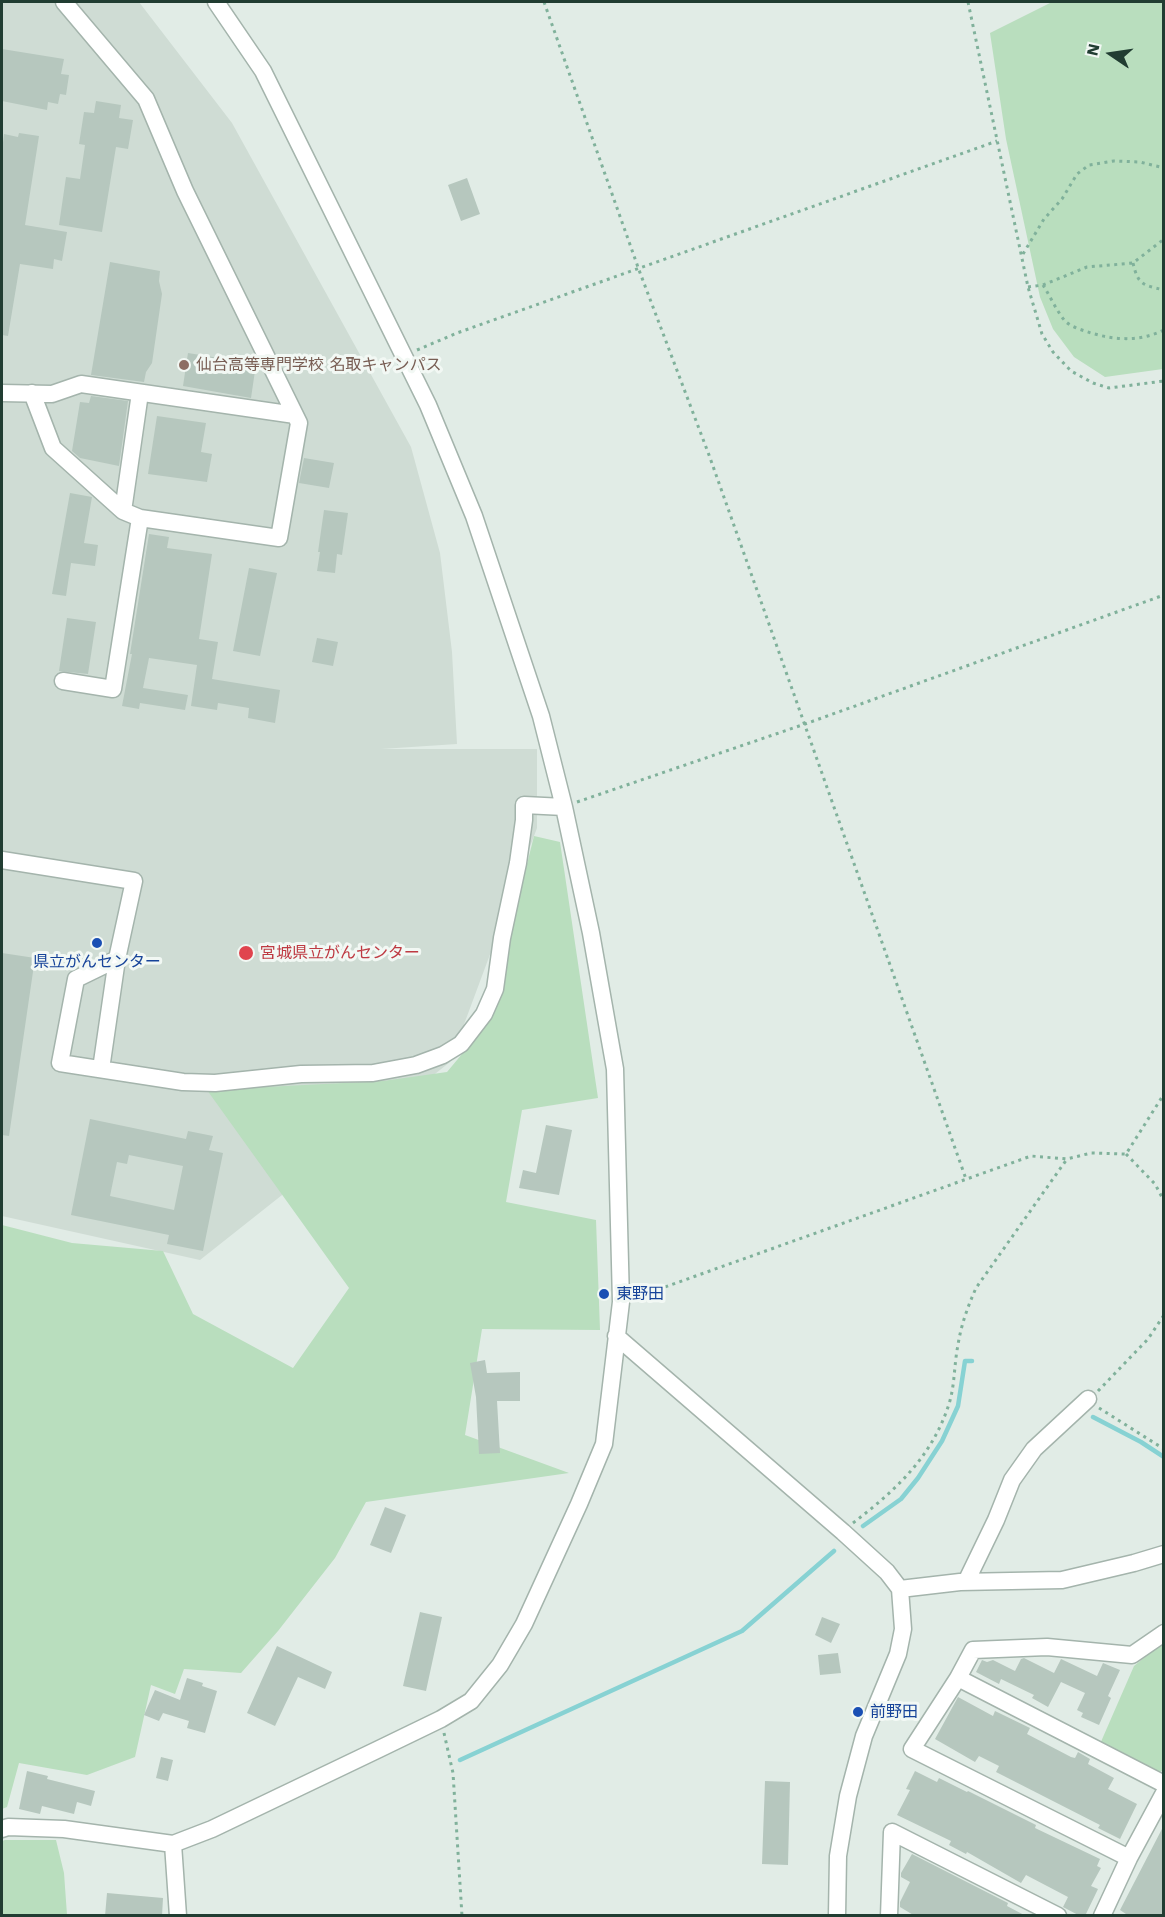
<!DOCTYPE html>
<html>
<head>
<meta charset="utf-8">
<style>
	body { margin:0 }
	#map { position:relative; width:1165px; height:1917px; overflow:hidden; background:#e1ece6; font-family:"Work Sans",sans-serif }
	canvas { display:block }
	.frame { position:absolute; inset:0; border:3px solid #213d32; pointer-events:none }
	.north { position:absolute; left:1081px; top:24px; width:60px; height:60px; -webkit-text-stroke:4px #f2f8f4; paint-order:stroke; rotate:283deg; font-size:16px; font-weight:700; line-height:24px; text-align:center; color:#213d32 }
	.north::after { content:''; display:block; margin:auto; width:21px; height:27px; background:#213d32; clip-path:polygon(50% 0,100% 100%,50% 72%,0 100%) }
</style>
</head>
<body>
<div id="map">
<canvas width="1165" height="1917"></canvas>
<div class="frame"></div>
<div class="north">N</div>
</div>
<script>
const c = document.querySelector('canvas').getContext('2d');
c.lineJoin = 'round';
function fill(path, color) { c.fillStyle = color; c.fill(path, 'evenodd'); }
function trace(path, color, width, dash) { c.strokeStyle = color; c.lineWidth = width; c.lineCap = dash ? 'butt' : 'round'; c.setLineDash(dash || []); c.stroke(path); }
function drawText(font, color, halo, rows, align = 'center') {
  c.font = font + ' "Work Sans","Noto Sans JP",sans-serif'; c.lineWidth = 6; c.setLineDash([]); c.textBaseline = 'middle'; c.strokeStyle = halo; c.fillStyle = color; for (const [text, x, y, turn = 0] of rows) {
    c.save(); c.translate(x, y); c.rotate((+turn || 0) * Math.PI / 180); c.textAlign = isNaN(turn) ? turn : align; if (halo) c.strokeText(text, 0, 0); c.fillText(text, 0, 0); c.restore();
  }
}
const built = new Path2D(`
	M2,2h137l93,121 179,324 29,106 12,99 5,92 -76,5h156v79l-87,234 -250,198 -198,-44z`);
const green = new Path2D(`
	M1052,2h111v367l-58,8 -31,-20 -21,-28 -13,-32 -34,-158 -16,-106z
	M534,836l26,6 38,256 -76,12 -16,92 90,18 4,110 -118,-1 -17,106 104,38 -203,29 -31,56 -57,73 -37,42 -57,-4 -9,25 -24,-9 -16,72 -48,18 -68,-12 -12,44 -5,2v-584l70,18 91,8 30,63 100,54 56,-80 -142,-198 176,-9 64,-9 40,-48z
	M1163,1642v129l-7,1 -56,-28 34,-78z
	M5,1840h51l8,33 3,42h-65v-74z`);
const stream = new Path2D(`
	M1093,1417l48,25 23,15
	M863,1526l38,-27 17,-21 24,-37 16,-35 7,-45h7
	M460,1760l282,-129 92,-80`);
const building = new Path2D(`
	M2,49l62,10 -3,15 8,1 -3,20 -6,-1 -2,10 -10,-2 -1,8 -45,-9z
	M96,101l25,4 -2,13 14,2 -5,29 -12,-2 -14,85 -43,-7 7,-48 14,2 5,-34 -6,-1 5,-32 10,1z
	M19,133l20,3 -14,89 42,7 -5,29 -8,-2 -1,10 -33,-5 -12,72 -6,-1v-184l2,-17 14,3z
	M467,178l13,36 -19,7 -13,-36z
	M110,262l50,9 -1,10 3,13 -10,69 -6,9 -2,10 -53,-7z
	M188,353l68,11 -5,34 -68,-12z
	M91,396l37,5 -9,65 -39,-8 -8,-7 8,-49 9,1z
	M157,416l49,7 -5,29 11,2 -5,28 -59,-8z
	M304,458l30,5 -5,25 -30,-5z
	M70,493l22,4 -8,46 14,2 -3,21 -24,-3 -5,33 -14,-2z
	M324,510l24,3 -6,42 -5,-1 -2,19 -18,-2 3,-19h-2z
	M149,534l20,3 -2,11 45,6 -13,85 19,3 -6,37 68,11 -5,33 -27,-5 1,-10 -31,-5 -1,7 -26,-4 6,-41 -48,-7 -6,30 45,7 -3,15 -45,-7 -1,6 -17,-3 10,-52h-2z
	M249,568l28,5 -17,83 -27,-5z
	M67,618l29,4 -8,52 -29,-3z
	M317,638l21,4 -5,24 -21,-4z
	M2,953l33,5 -26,178 -7,-1z
	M90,1119l96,20 2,-8 25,5 -4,14 14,3 -20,98 -36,-7 2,-9 -98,-20zM129,1155l54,11 -9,44 -64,-14 7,-34 10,2z
	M546,1125l26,5 -13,65 -40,-7 4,-18 13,3z
	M485,1360l2,13 33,-1v29h-23l3,52 -21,1 -3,-57 -6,-34z
	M385,1507l21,8 -15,38 -21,-8z
	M420,1612l22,5 -16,74 -23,-5z
	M822,1617l18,7 -9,19 -16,-8z
	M277,1646l55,26 -7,17 -27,-12 -23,49 -28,-13z
	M838,1653l3,20 -21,2 -2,-20z
	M1024,1658l30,15 7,-14 36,17 6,-13 17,7 -12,26 3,2 -12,27 -18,-8 2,-4 -6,-3 8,-17 -24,-11 -13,25 -16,-9 2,-3 -33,-16 -2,5 -23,-12 6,-12 5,2 6,-2 22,11 6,-12z
	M187,1678l16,5 -1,3 15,5 -12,42 -18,-5 2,-7 -26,-8 -4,8 -15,-6 11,-25 25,10z
	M958,1697l35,19 2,-5 35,17 -3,6 44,23 4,1 3,-6 12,7 -2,5 26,14 -6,11 29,15 -17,35 -22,-11 2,-3 -104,-53 3,-6 -20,-10 -4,6 -40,-23z
	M161,1757l12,3 -5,21 -12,-3z
	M27,1771l21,5 -1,3 48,12 -4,15 -14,-4 -3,12 -32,-8 -2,8 -21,-5z
	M915,1771l22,11 2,-4 28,14 1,-1 68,34 -1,3 65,31 -3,7 4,2 -10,18 7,3 -13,27h-5l-17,-9 5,-10 -42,-22 -5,8 -54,-31 -1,2 -17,-9 2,-4 -54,-26 13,-25 -4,-1z
	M765,1781l25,1 -2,83 -26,-1z
	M1164,1825v91h-35l-9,-6z
	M912,1854l96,49 -1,3 19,10h-111l-15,-9v-5l10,-20 -9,-5v-4z
	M107,1893l56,5 -1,18h-57z`);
const path = new Path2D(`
	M544,2l95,268 70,185 257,724
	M968,2l60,285 14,47 11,18 18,19 22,12 16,5 55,-7
	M1023,254l21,-35 18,-20 15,-25 12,-9 25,-4 26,1 24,6
	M1133,263c5,22 10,22 31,27
	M1043,285c7,11 13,25 22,36 6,6 17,9 26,12 24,7 48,9 73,-3
	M1028,287l15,-2 44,-18 46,-4 31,-24
	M417,350l40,-17 540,-192
	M577,802l228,-78 359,-129
	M1126,1154l29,30 9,17
	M637,1297l394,-141 36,3 24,-6 35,1 38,-60
	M1098,1391l50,-52 16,-24
	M1099,1408l65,41
	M853,1523c43,-33 79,-66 96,-119 6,-19 5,-40 9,-59 3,-20 10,-39 18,-57l91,-129
	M444,1733l9,40 9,143`);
const minor = new Path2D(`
	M2,393l50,1 29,-10 214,31
	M32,393l21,55 70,63 17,7
	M123,511l17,-118
	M63,681l50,8 27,-171 139,20 20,-115 -114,-232 -39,-92 -82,-97
	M2,860l132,21 -17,78 -41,20 -16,84 123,19 32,1 86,-9 72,-1 43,-8 27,-10 18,-11 23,-30 11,-25 7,-51 16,-75 6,-43v-15l40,2
	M101,1069l16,-110
	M616,1336l227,196 44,40 13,17 3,40 -5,25 -34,82 -16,60 -10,60 -1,60
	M966,1582l30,-62 16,-40 22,-31 54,-50
	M900,1589l60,-7 102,-2 72,-17 30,-9
	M1164,1633l-32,22 -85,-8 -74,3 -15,28 -46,71 217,109 35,-65
	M958,1678l206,106
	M2,1829l6,-2 56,2 109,15 39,-15 165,-79 64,-31 30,-18 29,-36 24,-41 55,-120 25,-60 17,-142 -6,-233 -24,-136 -27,-126 -23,-91 -67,-200 -46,-111 -165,-334 -47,-69
	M173,1844l5,72
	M889,1916l3,-84 166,84
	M1102,1916l27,-58`);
const markers = [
	[184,365,6,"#8d6e63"],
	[97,943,6,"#1a4fb4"],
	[246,953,8,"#e0444e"],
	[604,1294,6,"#1a4fb4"],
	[858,1712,6,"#1a4fb4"]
];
const educationNames = [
	["仙台高等専門学校 名取キャンパス",196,365]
];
const healthNames = [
	["宮城県立がんセンター",260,953]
];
const transitNames = [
	["県立がんセンター",97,962,"center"],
	["東野田",616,1294],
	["前野田",870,1712]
];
fill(built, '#cfdcd4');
fill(green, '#b9debe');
trace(stream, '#87d2d3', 4.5);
fill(building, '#b6c7be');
trace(minor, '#a4b4ac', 19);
trace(path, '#80b19b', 3, [3, 4.5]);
trace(minor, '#fff', 16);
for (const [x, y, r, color] of markers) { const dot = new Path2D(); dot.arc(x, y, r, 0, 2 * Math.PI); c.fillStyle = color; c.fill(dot); trace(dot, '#f2f8f4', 2); }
drawText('16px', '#785e54', '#f2f8f4', educationNames, 'left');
drawText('16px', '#be3a42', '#f2f8f4', healthNames, 'left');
drawText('16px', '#164399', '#f2f8f4', transitNames, 'left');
</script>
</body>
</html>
